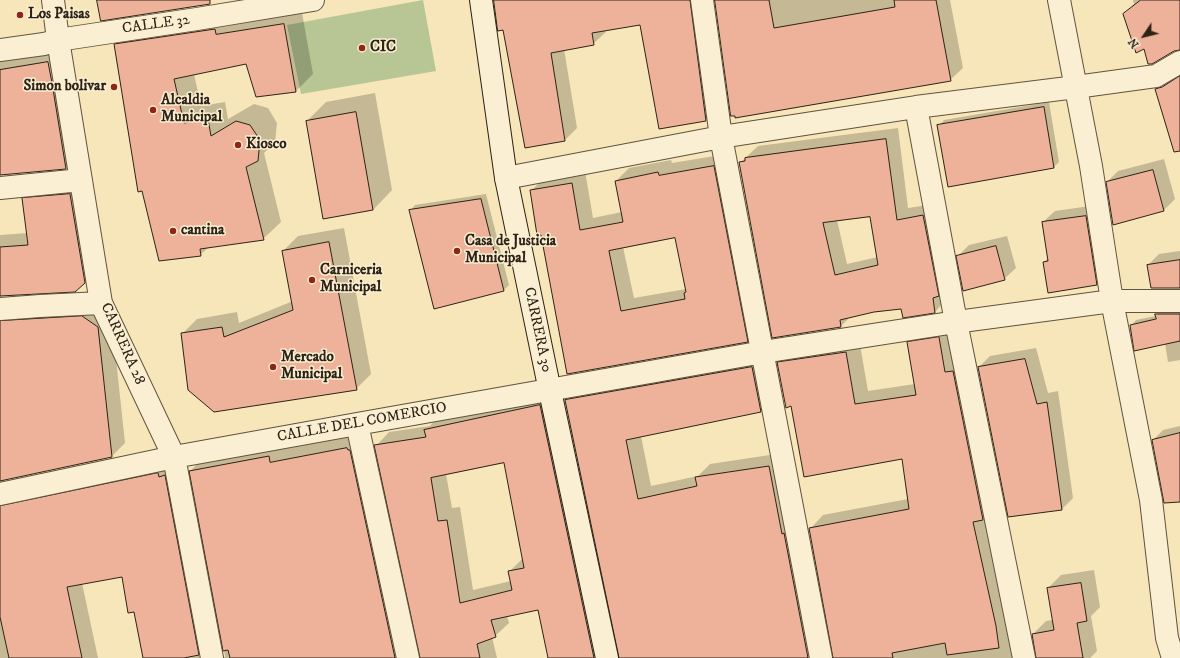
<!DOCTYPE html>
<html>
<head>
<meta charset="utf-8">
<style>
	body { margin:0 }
	#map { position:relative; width:1180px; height:658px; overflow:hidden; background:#f7e6b9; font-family:"IM FELL DW Pica",serif }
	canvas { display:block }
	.north { position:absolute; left:1124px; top:16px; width:40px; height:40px; -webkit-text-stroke:3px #faefd2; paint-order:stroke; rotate:235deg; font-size:11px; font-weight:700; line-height:16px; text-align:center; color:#2d2216 }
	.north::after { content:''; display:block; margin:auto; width:14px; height:18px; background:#2d2216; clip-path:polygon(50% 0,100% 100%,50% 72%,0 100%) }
</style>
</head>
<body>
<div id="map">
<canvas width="1180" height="658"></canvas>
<div class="north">N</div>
</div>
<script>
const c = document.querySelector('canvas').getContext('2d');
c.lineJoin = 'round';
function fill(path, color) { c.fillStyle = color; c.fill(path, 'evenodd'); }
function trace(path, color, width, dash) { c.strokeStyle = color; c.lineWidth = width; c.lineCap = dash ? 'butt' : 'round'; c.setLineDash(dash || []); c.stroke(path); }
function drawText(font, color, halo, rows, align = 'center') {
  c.font = font + ' "IM FELL DW Pica",serif'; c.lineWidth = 3; c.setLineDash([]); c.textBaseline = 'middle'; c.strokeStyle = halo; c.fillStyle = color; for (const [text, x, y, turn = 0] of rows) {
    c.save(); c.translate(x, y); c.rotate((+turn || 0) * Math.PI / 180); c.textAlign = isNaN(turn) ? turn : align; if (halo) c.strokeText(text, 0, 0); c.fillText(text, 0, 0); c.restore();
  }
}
const green = new Path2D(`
	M423,0l13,71 -135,23 -14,-69z`);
const shadow = new Path2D(`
	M495,0h208l15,108 -12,12 -65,-97 -36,7 1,2 -13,12 -29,5 13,79 -12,12 -40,7 -21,-119z
	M716,0h234l13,68 -13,12 -214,37z
	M1133,0h47v49l-7,1 -28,-2 -21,-33 10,-11z
	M301,7l12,67 -17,17 -40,5 -9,-33 -53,11 7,32 24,-4 3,17 26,-15 14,4 9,15 -2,19 -11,11 17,69 -18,17 -54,8 -9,8 -85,-211 18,-17z
	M0,38l3,20 58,-9 18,106 -13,13 -66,6z
	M1180,72v48l-24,-31 15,-14z
	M375,93l17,97 -19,20 -66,-89 19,-19z
	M1049,102l10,60 -5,5 -115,-41 5,-6z
	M898,128l10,80 27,-4 11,96 -11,12 -33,-4 -28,3 -23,5 -10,10 -101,-163 18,-17zM871,216l7,41 -31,7 -10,-44z
	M727,154l33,174 -13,13 -179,32 -26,-139 -11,-43 13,-13 41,-7 8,47 29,-6 -6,-31 13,-13 42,-8 1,3zM676,236l10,53 -52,9 -11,-51z
	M1164,159l11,40 -11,11 -57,-28 11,-11z
	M84,181l14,88 -14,13 -84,14 3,7 108,9 14,131 -13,13 -111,24v3l170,-23 50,197h4v-1l-35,-185 14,-13 78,-14 1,5 78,-14 57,222h3l-45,-211 13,-14 41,-6 8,-9 116,-24 62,264h4l-54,-256 13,-14 187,-33 8,44 -13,14 -120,24 10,50 47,-10 12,-12 73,-11 47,204h4l-24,-128 13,-14 85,-16 -5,-41 -111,-53 -14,-42 13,-14 68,-10 9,52 47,-7 -7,-41 14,-14 30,-5 82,333h3l-4,-23 13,-13 7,-1 -5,-32 13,-13 33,-5 6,37 -9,9 6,35 -7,7h-541l-10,-49 -32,7 2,7 -14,13 -3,1 5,21h-353l-9,-47 -12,-36 -41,8 16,75h-98v-423l28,-2 -5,-34 14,-14zM505,462l18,96 -14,14 2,9 -38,9 -13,-83 -8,1 -6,-34z
	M486,194l23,91 -5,5 -94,-79 5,-6z
	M1097,205l11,68 -12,11 -52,-22 5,-5 -6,-35 12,-11z
	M344,228l27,146 -15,15 -174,-55 15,-15 40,-7 2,11 54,-22 -10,-50 15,-15z
	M1007,236l9,32 -12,11 -46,-23 11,-11z
	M1180,251v36l-32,-22 11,-11z
	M1161,308h19v52l-12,2 -3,-19 -34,-17 5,-6 20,-4v-2z
	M1036,348l12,45 10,-2 15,107 -11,11 -83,-142 11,-11z
	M1180,426v75l-27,-61 10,-10z`);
const building = new Path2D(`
	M97,0h113v4l-109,17z
	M494,0h196l16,121 -47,8 -19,-104 -48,8 2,12 -43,8 14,88 -40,7 -22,-118 -5,1z
	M715,0h54l5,28 121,-21 -1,-7h42l15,81 -216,37v-2h-4z
	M1141,0h39v50l-6,1 -22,13h-4l-4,-15 -8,4 -13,-39z
	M284,24l12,68 -40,5 -10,-33 -72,15 10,44 24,-4 3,17 25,-15 14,4 10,15 -2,21 -12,6 18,73 -64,9 1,7 -42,5 -17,-70 -4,1 -24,-148 101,-15 1,5z
	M48,62l4,21 14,86 -66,6v-105z
	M1180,76v75l-6,1 -19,-63 7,-2z
	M1044,107l10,61 -106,19 -11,-62z
	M356,112l17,98 -50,9 -17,-98z
	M886,139l11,81 26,-5 16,81 -6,2 2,15 -32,5 -2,-9 -27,3 -34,8 1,7 -69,11 -33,-176 6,-1v-3zM870,217l8,48 -43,10 -12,-52z
	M714,166l34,176 -181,32 -26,-139h-4l-7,-45 42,-7 8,47 43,-8 -8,-41 43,-9 1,3zM675,238l11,54 -2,1 1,6 -64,12 -12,-60z
	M1153,170l11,41 -51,14 -7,-43z
	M70,194l15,89 -10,9 -75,4v-49l28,-2 -6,-47z
	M481,199l23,92 -70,18 -25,-99z
	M1086,216l11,69 -49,8 -5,-31 5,-1 -6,-39z
	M329,242l28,148 -143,22 -26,-22 -7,-57 41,-6 2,10 69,-27 -11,-59z
	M996,246l9,34 -42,11 -7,-35z
	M1180,260v28h-29l-4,-23z
	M1155,314h25v27l-46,10 -4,-26 26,-6z
	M82,316l16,11 14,130 -112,24v-160z
	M939,337l6,35 8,-1 30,149 -10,2 23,104 3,22 -52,7 -2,-12 -53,10 1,5h-60l-24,-130 100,-19 -7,-50 -98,18 -13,-71 -5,2 -9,-46 69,-10 9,52 61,-9 -9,-53z
	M1025,359l12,45 10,-2 15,108 -54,7 -30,-150z
	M752,367l9,45 -135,28 12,59 59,-13 -2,-9 74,-11 13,68 2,-1 24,125h-189l-54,-258z
	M540,405l54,253h-46l-10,-48 -47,10 5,17 -19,7 3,14h-60l-46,-213 52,-8 -2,-7zM504,463l20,105 -16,3 4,19 -52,13 -13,-83 -9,1 -7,-43z
	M1180,433v69l-16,1 -12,-63z
	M347,448l1,2h2l45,208h-165l-2,-8 -5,1 -34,-180 80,-15 1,6z
	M158,473l1,4 6,-2 34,180 -15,3h-41l-9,-46 -6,1 -6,-36 -55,10 15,71h-73l-9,-41v-111z
	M1081,583l6,38 -10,2 6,35h-47l-4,-24 22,-4 -7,-42z`);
const minor = new Path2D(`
	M53,0l5,40 43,263 73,154 38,201
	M702,0l19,137 100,521
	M1059,0l32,166 21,135 39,199 16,138 6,20
	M0,50l44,-6 14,-4 139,-21 116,-19
	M916,107l40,215 68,336
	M506,178l215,-41 195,-30 160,-20 80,-11 24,-14
	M0,188l81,-8
	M0,309l40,-3 61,-3
	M357,424l51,234
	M0,494l174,-37 183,-33 406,-72 193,-30 156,-21h68`);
const secondary = new Path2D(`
	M481,0l25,178 44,213 57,267`);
const markers = [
	[20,15,4,"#8f2418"],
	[362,48,4,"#8f2418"],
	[114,87,4,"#8f2418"],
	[153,110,4,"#8f2418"],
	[238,145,4,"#8f2418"],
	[173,231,4,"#8f2418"],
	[457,251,4,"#8f2418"],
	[312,280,4,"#8f2418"],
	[273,367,4,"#8f2418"]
];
const poiNames = [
	["Los Paisas",28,15],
	["CIC",370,48],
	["Simon bolivar",106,87,"right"],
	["Alcaldia",161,101],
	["Municipal",161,118],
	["Kiosco",246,145],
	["cantina",181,231],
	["Casa de Justicia",465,242],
	["Municipal",465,259],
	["Carniceria",320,271],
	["Municipal",320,288],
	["Mercado",281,358],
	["Municipal",281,375]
];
const streetNames = [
	["CALLE 32",156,25,-8],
	["CARRERA 30",537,330,78],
	["CARRERA 28",122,344,66],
	["CALLE DEL COMERCIO",362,423,-10]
];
fill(green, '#b7c694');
fill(shadow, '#0003');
fill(building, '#edb299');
trace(building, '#2d2216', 1);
trace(minor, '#60533f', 24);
trace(secondary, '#2d2216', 24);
trace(minor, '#faefd2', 22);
trace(secondary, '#faefd2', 22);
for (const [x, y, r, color] of markers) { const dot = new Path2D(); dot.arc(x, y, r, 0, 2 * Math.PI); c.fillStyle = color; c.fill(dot); trace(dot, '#faefd2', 1.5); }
drawText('bold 15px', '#2d2216', '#faefd2', poiNames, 'left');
drawText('15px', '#2d2216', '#faefd2', streetNames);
</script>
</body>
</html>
